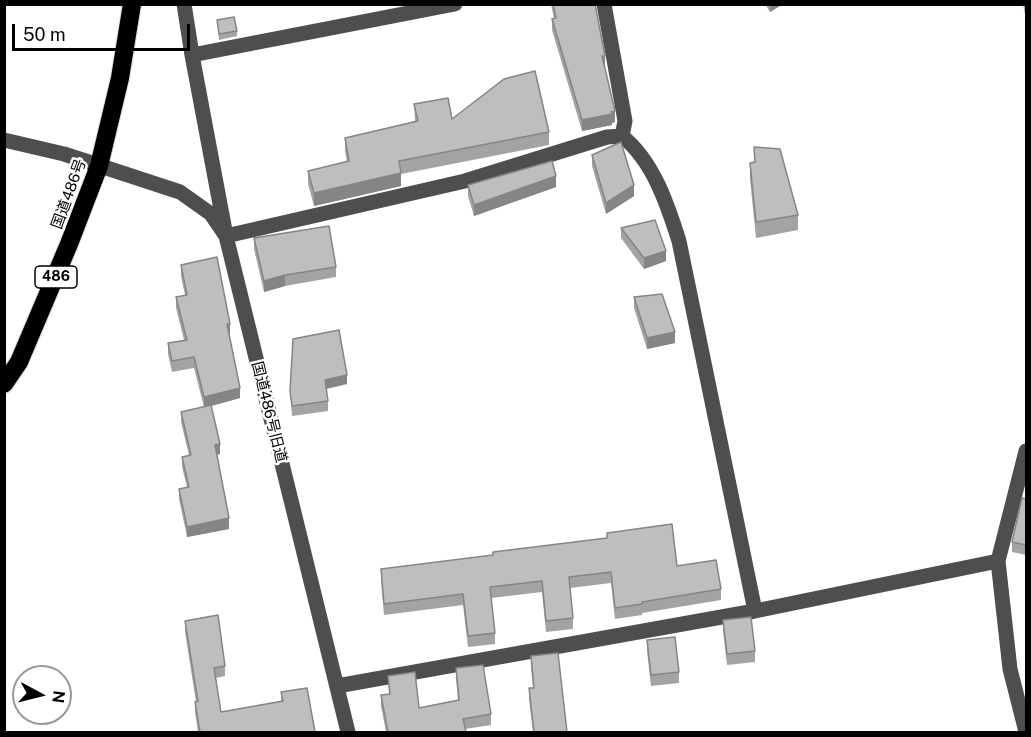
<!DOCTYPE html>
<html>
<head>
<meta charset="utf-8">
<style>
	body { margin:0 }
	#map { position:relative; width:1031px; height:737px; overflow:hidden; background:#fff; font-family:"Public Sans",sans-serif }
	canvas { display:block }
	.frame { position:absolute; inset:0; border:6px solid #000; pointer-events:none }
	.north { position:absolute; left:12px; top:665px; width:60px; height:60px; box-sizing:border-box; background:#fff; border:2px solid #999; border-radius:50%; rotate:97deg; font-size:16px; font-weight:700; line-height:24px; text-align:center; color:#000 }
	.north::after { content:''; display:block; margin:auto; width:21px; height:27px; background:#000; clip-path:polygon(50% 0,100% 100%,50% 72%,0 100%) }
	.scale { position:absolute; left:12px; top:24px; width:178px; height:27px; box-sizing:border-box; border:3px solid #000; border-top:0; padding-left:8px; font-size:18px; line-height:21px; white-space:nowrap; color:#000; -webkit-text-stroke:4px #fff; paint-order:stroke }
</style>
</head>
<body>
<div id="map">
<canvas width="1031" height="737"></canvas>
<div class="frame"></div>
<div class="north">N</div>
<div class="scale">50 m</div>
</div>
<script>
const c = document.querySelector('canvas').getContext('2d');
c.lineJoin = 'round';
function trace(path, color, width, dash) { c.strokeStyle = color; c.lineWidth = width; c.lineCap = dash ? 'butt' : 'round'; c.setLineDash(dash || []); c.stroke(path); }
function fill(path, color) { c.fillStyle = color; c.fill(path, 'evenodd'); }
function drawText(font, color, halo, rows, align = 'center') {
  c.font = font + ' "Public Sans","Noto Sans JP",sans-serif'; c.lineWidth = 5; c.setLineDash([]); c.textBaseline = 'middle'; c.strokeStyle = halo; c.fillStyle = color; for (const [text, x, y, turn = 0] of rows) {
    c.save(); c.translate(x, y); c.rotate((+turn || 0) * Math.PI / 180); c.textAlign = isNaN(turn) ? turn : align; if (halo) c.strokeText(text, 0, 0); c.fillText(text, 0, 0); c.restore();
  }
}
const minor = new Path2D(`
	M184,4l8,51
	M455,4l-263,51 34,181 239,-55 142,-44 15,-1 3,-15 -21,-117
	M622,136c31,25 45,67 57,105l76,370
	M4,140l60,14 116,38 31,22 15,22 122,496
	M337,686l418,-75 243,-50
	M1026,732l-16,-63 -12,-108 28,-110`);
const highway = new Path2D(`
	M4,384l15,-22 50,-118 30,-78 21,-88 12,-74`);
const wall = new Path2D(`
	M551,4h44l10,63 10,55 -3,1v2l-30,6 -30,-101v-11h2z
	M765,4h18l-13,8z
	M1023,4h3v16z
	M217,20l20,11v5l-18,4z
	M414,104l38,15 97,13v13l-148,29v12l-87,20 -6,-22v-13l39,-9 -2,-11v-13l70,-17z
	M754,147l44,68v15l-42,8 -6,-59v-16h4z
	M592,155l42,41 -28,18 -14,-48z
	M468,185l88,2 -82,29 -6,-20z
	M621,228l45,33 -22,8 -23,-31z
	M254,238l82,29v10l-51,9 -21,6 -10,-43z
	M181,265l49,69 -1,1 11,63 -29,8 9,48 -3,1 12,74 -42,8 -8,-38v-10l8,-2 -5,-20v-10l7,-2 -8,-33v-10l23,-5 -10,-39 -22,4 -4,-18v-11l16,-3 -8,-32v-11l9,-2 -4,-19z
	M634,297l41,46 -28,6 -13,-41z
	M347,384l-21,5 2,12v10l-36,5 -2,-25z
	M1026,496v59l-14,-3v-10z
	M677,566l44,23v11l-79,13v2l-27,4 -4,-36 -41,5 3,30v11l-27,3 -4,-40 -51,6 4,35v11l-27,3 -5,-42 -79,10 -3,-35v-11z
	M723,620l32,31v11l-28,3 -4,-34z
	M185,621l40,45v10l-9,2 5,34 60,-10v-10l34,40h-117l-3,-20v-10h1l-11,-70z
	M647,640l32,32v11l-28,3 -4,-35z
	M531,656l36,76h-34l-4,-33v-11h4l-2,-21z
	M456,668l35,46v11l-26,4 1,3h-80l-5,-26v-11l8,-1 -1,-18 31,32 39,-8 -2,-22z`);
const shadedWall = new Path2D(`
	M770,4h13l-13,8z
	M602,56h3v11h-3z
	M615,111v11l-3,1v2l-30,6v-11z
	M401,173v13l-87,20v-13z
	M556,176v11l-82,29v-11z
	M634,185v11l-28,18v-11z
	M666,251v10l-22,8v-11z
	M285,275v11l-21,6v-11z
	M227,324h3v10l-3,1z
	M675,332v11l-28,6v-11z
	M347,375v9l-22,5v-9z
	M240,388v10l-36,10v-11z
	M220,444v10l-5,1v-10z
	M229,518v11l-42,8v-10z`);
const building = new Path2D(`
	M553,4h42l10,52h-3l13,55 -4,1 1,2 -30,6 -30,-101 4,-1z
	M234,17l3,14 -18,3 -2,-14z
	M535,71l14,61 -150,29 2,12 -87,20 -6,-22 41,-10 -4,-23 73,-17 -4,-17 34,-6 4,21 52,-40z
	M621,142l13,43 -28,18 -14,-48z
	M754,147l26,2 18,66 -42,7 -6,-59 5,-1z
	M552,161l4,15 -82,29 -6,-20z
	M655,220l11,31 -22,7 -23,-30z
	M329,226l7,41 -51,8 -21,6 -10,-43z
	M217,257l13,67h-3l13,64 -36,9 -10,-40 -22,4 -4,-18 19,-3 -11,-43 11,-2 -6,-30z
	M662,294l13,38 -28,6 -13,-41z
	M339,330l8,45 -22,5 3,21 -36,5 -2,-15 3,-52z
	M211,405l9,39 -5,1 14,73 -42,9 -8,-38 10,-2 -7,-30 9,-2 -10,-43z
	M1026,496v49l-14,-3 10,-44 4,1z
	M672,524l5,42 39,-6 5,29 -79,13v2l-27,4 -4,-36 -42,5 4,41 -27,3 -4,-40 -52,6 5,46 -27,3 -5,-42 -79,10 -3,-35 112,-14v-3l114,-14v-5z
	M218,615l7,51 -11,2 7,44 62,-11 -2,-9 26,-4 8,44h-115l-5,-30 3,-1 -13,-80z
	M751,617l4,34 -28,3 -4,-34z
	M675,637l4,35 -28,3 -4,-35z
	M558,653l9,79h-33l-5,-44h5l-3,-32z
	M483,665l8,49 -28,5 3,13h-78l-7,-37 9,-1 -2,-18 27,-4 4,36 40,-8 -3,-32z`);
const shields = [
	[56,277,42]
];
const shieldNames = [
	["486",56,277]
];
const streetNames = [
	["国道486号",69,194,-70],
	["国道486号旧道",269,412,76]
];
trace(highway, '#dbdbdb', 20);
trace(minor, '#4e4e4e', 15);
trace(highway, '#000', 18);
fill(wall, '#a3a3a3');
fill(shadedWall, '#858585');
fill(building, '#bebebe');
trace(building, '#858585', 1.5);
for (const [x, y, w] of shields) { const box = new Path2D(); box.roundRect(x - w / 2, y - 11, w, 22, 4.5); c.fillStyle = '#fff'; c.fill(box); trace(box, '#000', 1.5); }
drawText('bold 14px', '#000', null, shieldNames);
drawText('15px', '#000', '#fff', streetNames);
</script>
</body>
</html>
